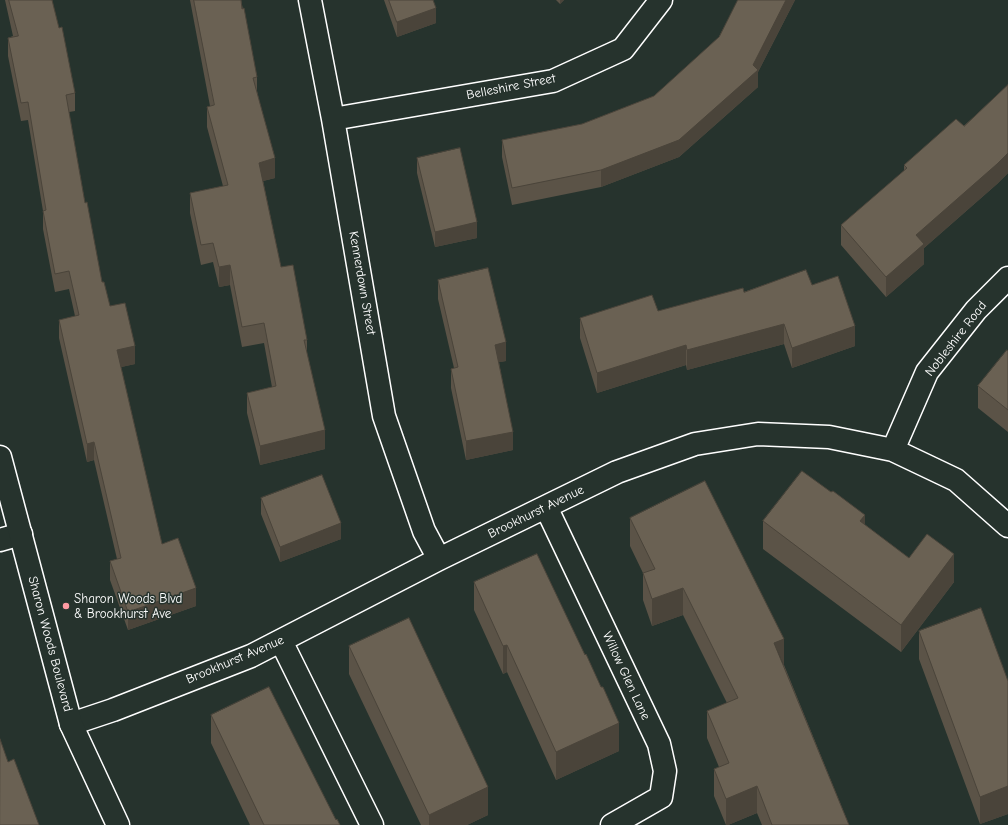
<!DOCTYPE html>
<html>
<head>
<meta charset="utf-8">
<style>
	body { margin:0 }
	canvas { display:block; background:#26332d }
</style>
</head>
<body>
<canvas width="1008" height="825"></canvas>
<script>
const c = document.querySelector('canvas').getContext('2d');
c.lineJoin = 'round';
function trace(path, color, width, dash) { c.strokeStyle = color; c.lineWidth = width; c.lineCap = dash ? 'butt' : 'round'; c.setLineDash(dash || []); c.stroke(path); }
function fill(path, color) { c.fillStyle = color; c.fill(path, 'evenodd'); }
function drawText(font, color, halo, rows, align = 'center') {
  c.font = font + ' "Comic Neue",sans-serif'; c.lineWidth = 3; c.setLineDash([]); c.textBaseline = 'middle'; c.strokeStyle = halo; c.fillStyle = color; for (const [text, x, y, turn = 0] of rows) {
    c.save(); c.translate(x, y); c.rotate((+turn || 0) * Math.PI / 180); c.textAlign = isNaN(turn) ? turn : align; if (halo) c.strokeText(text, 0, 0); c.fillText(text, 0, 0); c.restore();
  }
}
const minor = new Path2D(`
	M310,0l23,119 51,297 40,115 15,28
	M333,119l220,-38 70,-32 38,-49
	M893,450l34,-78 49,-62 32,-32
	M546,507l113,237 6,27 -4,26 -49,28
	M0,540l21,-6
	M281,641l91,184
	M71,724l42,-14 138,-54 188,-97 178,-87 78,-28 63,-10 71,3 64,13 63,30 52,46`);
const tertiary = new Path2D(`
	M0,457l71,267 47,101`);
const wall = new Path2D(`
	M5,0h47l23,93v18l-6,1 16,91 17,79 8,24 25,58 -14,3 41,177 34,62 -68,24 -18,-50v-19l7,-2 -23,-99 -7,2 -28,-124v-18l16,-4 -6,-27 -14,3 -12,-63v-18l-15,-91 -7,1 -13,-65v-18l5,-2z
	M190,0h51l16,77v14l18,87 -12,3 18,86 26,73v14l18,95 -65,16 -13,-52v-20l25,-6 -8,-44 -22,4 -12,-62 -11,2 -6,-25 -12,3 -11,-52v-20l33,-7 -16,-59v-20l3,-1z
	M384,0h49l3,23 -39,14z
	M556,0h8l-4,4z
	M738,0h57l-37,72v15l-79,70 -78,30 -89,18 -10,-48v-17l80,-16 72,-28 65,-59z
	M1008,85v88l-11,11 -73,64v16l-38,33 -45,-52v-20l63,-54v-6l60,-39z
	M417,158l60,80 -42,9 -18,-74z
	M438,280l68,81 -7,1 14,88 -47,10 -15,-72v-19l3,-1 -16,-69z
	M812,285l43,61 -63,22 -8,-24 -97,26 -1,-5 -89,28 -17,-55v-20l78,-7 86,-19z
	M1008,351v81l-30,-24v-22z
	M261,498l80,41 -61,23 -19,-48z
	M630,518l154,147 65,160h-87l-5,-12 -29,12h-2l-12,-29v-27l5,-2 -12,-29v-27l20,-8 -44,-88 -31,11 -9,-26v-27l-13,-27z
	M763,521l102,4 44,33 45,24 -53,70 -138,-103z
	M474,582l145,169 -63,29 -49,-108 -4,2 -29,-64z
	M919,631l89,50v133l-28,10 -61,-165z
	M349,646l139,169 -21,10h-46l-72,-151z
	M211,715l125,105 4,5h-90l-39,-82z`);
const shadedWall = new Path2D(`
	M560,0h4l-4,4z
	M786,0h9l-37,72v15l-79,70 -78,30v-17l152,-105z
	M436,8v15l-39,14v-15z
	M1008,153v20l-11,11 -73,64v16l-38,33v-20l30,-42z
	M275,158v20l-16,4v-19z
	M477,222v16l-42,9v-15z
	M230,265v20l-11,2v-20z
	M784,324v20l-97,26v-20z
	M855,326v20l-63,22v-20z
	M506,342v19l-11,2v-18z
	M686,345v20l-89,28v-20z
	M135,346v18l-18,4v-18z
	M325,430v19l-65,16v-19z
	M513,432v18l-47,10v-19z
	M94,442v18l-7,2v-18z
	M865,515v28l-5,-22z
	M341,523v16l-61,23v-15z
	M954,554v28l-53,70v-27z
	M196,588v18l-68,24v-18z
	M683,588v27l-31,11v-27z
	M784,639v27l-10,-23z
	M507,645v27l-4,2v-28z
	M619,723v28l-63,29v-28z
	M757,786v27l-29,12h-2v-26z
	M1008,786v28l-28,10v-27z
	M488,787v28l-21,10h-38v-10z`);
const building = new Path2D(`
	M9,0h43l7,28 3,-1 13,66 -9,2 19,108 2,-1 15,80h2l6,24 15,-3 10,43 -18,4 45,194 16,-6 18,50 -68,24 -18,-51 11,-3 -27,-116 -7,2 -28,-124 20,-5 -10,-44 -14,3 -12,-63 3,-1 -18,-108 -7,1 -13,-65 10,-2z
	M194,0h47l1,9 2,-1 13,69 -4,1 22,80 -16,5 22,104 12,-2 14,75h-3l21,90 -65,16 -13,-53 29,-7 -12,-63 -22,4 -12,-62 -11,2 -6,-24 -12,2 -11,-52 38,-8 -21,-78 7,-2z
	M389,0h44l3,8 -39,14z
	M738,0h48l-33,65 5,5 -79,70 -78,30 -89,18 -10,-48 80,-16 72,-28 65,-59z
	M1008,85v68l-11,11 -81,71 8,9 -38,33 -45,-52 66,-57 -3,-3 52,-46 8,7z
	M460,148l17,74 -42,10 -18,-74z
	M488,268l18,74 -11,3 18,87 -47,9 -15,-72 7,-2 -20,-87z
	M806,270l6,15 26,-9 17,50 -63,22 -8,-24 -97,26 -1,-5 -89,28 -17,-55 72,-23 6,16 85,-23 1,4z
	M1007,350l1,1v59l-30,-24z
	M802,471l29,21 2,-1 32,24 -5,6 49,37 18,-24 27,20 -53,71 -138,-104z
	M322,475l19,48 -61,24 -19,-49z
	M705,481l79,158 -10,4 75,182h-77l-15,-39 -31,13 -12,-30 15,-6 -22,-52 31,-13 -55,-110 -31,11 -9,-26 12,-4 -25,-51z
	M537,554l48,101 1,-1 15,33h2l16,36 -63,29 -49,-107 -4,1 -29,-64z
	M981,608l27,73v105l-28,11 -61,-166z
	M409,618l79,169 -59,28 -80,-169z
	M269,687l67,133 1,-1 3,6h-76l-53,-110z
	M0,739l8,23 6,-3 25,66h-39z`);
const markers = [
	[66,606,4,"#ff9aa2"]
];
const streetNames = [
	["Belleshire Street",511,87,-11],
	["Kennerdown Street",362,283,80],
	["Nobleshire Road",956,339,-52],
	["Brookhurst Avenue",536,512,-26],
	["Sharon Woods Boulevard",50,644,75],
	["Brookhurst Avenue",235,660,-23],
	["Willow Glen Lane",626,676,65]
];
const poiNames = [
	["Sharon Woods Blvd",74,599],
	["& Brookhurst Ave",74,614]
];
trace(minor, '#fff', 25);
trace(tertiary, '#fff', 25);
trace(minor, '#26332d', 22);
trace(tertiary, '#26332d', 22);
fill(wall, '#5b5347');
fill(shadedWall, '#4a443a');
fill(building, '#6a6153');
trace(building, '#4a443a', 1);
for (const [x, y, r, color] of markers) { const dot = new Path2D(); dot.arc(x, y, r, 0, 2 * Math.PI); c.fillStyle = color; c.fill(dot); trace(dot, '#26332d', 1.5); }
drawText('13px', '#fff', '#26332d', streetNames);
drawText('13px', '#fff', '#26332d', poiNames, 'left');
</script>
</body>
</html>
